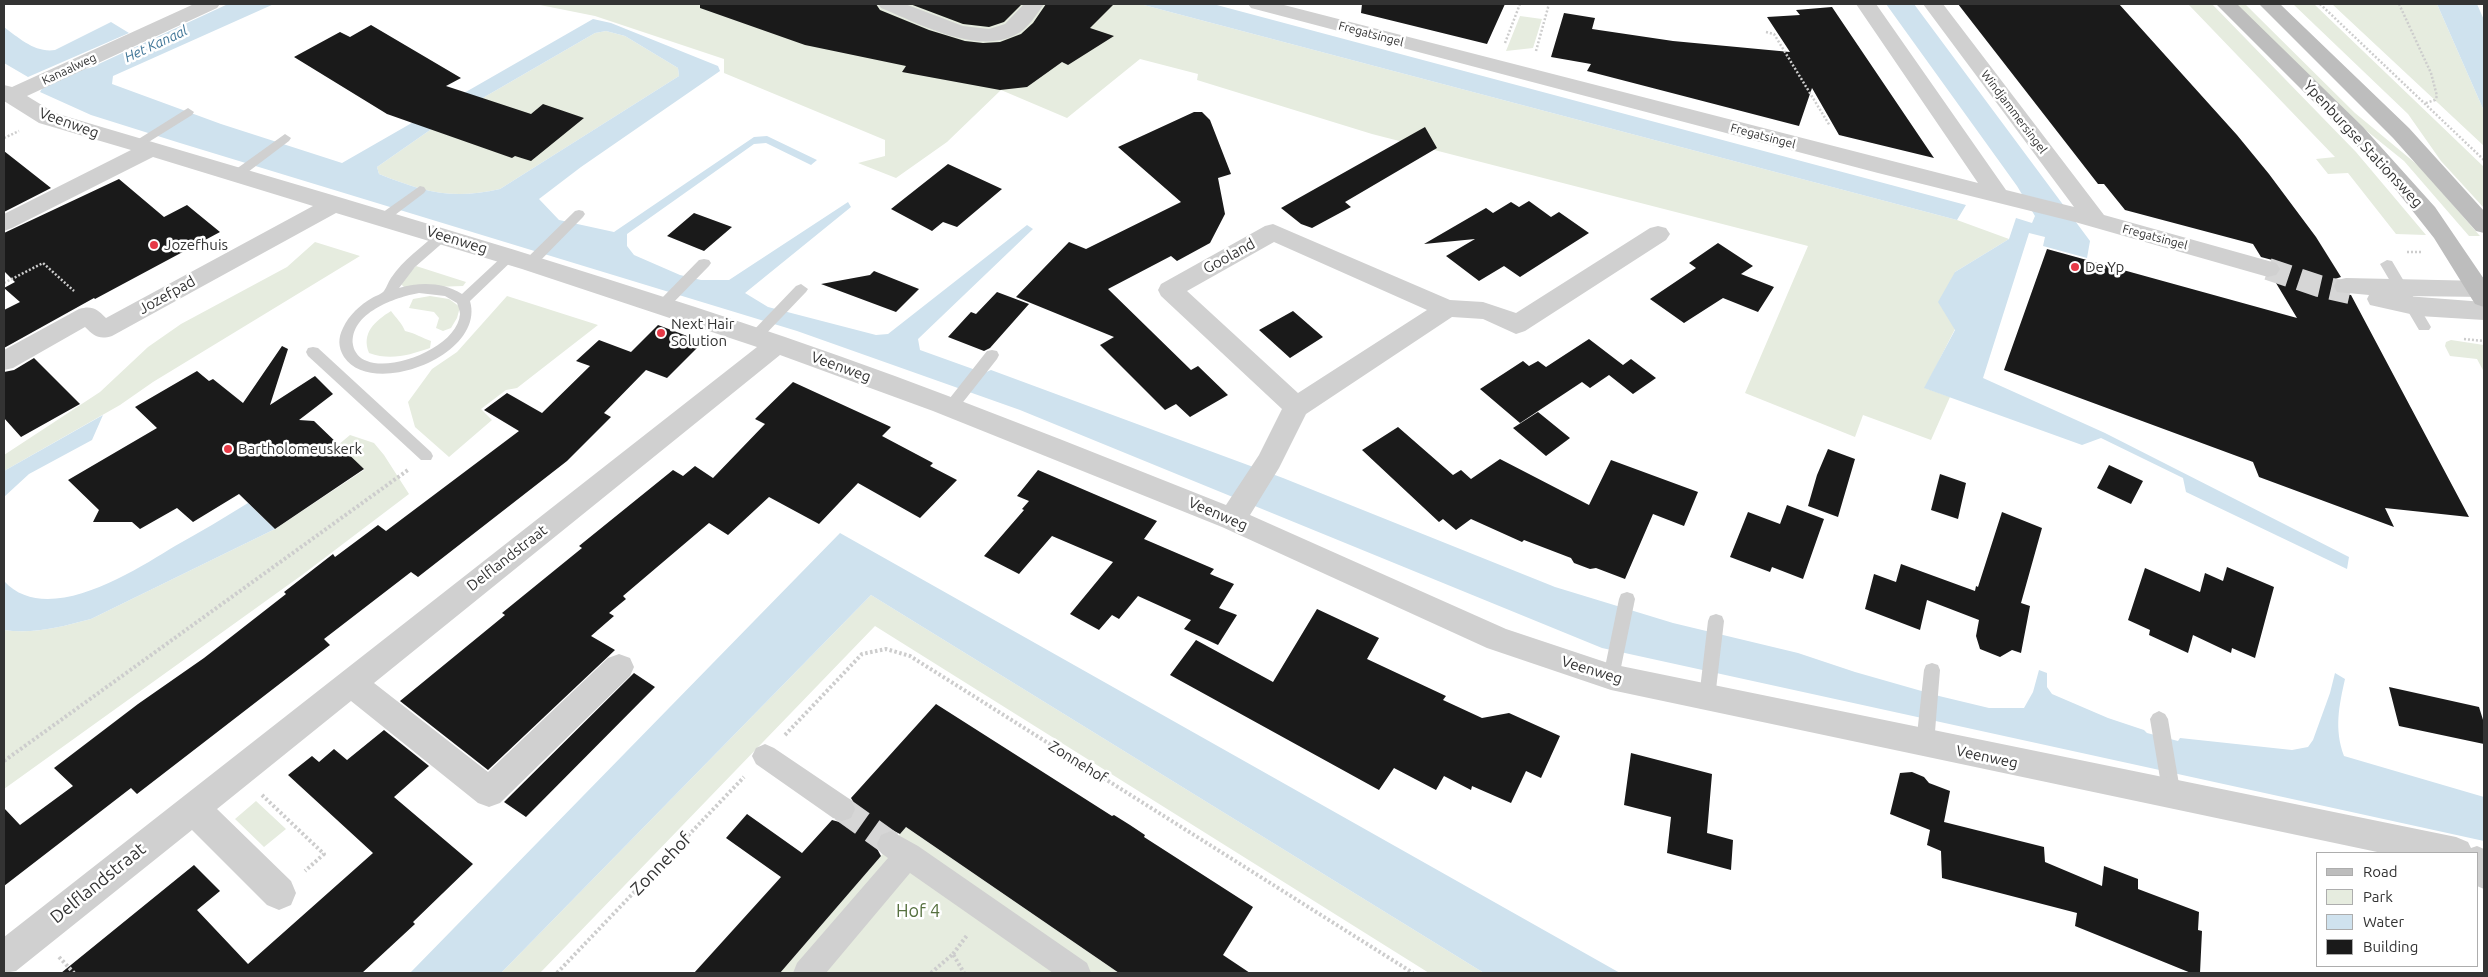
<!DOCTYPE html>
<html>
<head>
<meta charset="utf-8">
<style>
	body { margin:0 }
	#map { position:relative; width:2488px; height:977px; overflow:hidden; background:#fff; font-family:Ubuntu,sans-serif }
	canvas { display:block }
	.frame { position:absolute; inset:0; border:5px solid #333; pointer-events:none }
	.legend { position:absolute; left:2316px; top:852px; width:162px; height:115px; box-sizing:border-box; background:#fff; border:1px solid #adadad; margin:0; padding:6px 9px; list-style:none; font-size:15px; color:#333 }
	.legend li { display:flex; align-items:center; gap:10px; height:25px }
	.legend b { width:25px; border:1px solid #adadad }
</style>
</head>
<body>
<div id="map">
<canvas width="2488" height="977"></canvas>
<div class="frame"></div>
<ul class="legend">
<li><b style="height:6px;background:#bdbdbd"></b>Road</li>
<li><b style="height:14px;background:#e6ecdf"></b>Park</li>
<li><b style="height:14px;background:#cfe2ee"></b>Water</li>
<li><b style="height:14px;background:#1a1a1a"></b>Building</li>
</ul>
</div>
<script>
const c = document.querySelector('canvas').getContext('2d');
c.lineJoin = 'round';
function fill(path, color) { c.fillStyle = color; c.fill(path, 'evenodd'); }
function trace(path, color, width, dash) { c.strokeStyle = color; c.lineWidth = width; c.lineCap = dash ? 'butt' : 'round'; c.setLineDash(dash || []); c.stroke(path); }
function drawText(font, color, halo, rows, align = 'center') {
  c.font = font + ' Ubuntu,sans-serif'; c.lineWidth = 5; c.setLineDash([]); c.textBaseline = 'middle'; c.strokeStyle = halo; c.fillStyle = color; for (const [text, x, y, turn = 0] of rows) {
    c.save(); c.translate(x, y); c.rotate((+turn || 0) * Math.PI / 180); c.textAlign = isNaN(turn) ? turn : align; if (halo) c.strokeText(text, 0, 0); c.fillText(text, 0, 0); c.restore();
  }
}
const green = new Path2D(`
	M535,4h605l817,216 52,19 -54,33v57l-30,59 25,9 -19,43 -68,-25 -8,22 -110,-44 63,-147 -436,-112 -175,-54 1,-6 -58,-15 -73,59 -66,-28 -54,52 -51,36 -38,-15 27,-7v-16l-161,-67v-14l-129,-43z
	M2188,4h24l144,148 70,83 -30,-1 -48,-61 -20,1 -12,-15 19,-2z
	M2236,4h9l110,109 65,54 60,69h-11l-65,-75 -57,-46z
	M2293,4h21l170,163v41l-43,-47 -33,-47z
	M2332,4h105l47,107v35z
	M1520,16l22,3 -9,29 -27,3z
	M606,31l19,5 53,32 1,8 -179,113c-48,11 -76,3 -121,-15l-2,-7 66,-46 152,-88z
	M315,242l45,14 -207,126 -33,23 -116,66v-16l96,-63 48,-45 33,-23 106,-57z
	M416,266l50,16 -3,4 -58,2 -5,-5z
	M430,296l19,3 11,8 -3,11 -6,10 -8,3 -7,-3 3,-10 -5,-6 -25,-4 4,-9z
	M507,296l91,29 -81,63 -11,2 -25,19 11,11 -43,37 -34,-30 -7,-25 24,-33 25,-17z
	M391,311c5,7 11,12 14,20 10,2 17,7 26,10l-1,7c-21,7 -39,13 -61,5 -8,-20 6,-32 22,-42z
	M2451,340l33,5v27l-7,-13 -27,-3 -5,-10 1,-4z
	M350,435l24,8 10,12 25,39 -107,81 -298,214v-159c30,4 57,-3 87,-11l184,-90 89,-59 -26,-25z
	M871,595l613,378h-55l-554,-347 -335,347h-39z
	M256,801l30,28 -22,18 -29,-28z
	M906,827l213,146h-339z`);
const water = new Path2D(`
	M228,4h46l-161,72 -1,8 109,40 121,39 251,-144 18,4 107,43 2,5 -139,96 -42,32 20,21 55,12 140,-95 13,-1 50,24 -6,5 -45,-22 -12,1 -127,90v12l7,9 46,20 21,5h28l119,-78 3,5 -106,86 23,14 108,28 12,-1 139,-109 6,4 -115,110 2,11 64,23 7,-3 292,108 272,109 118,36 125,30 57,19 84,24 50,12h35l9,-16 6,-22 8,3v14l5,7 56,24 36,12 3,3 31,8 2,-3 112,12 16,-3 5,-7 17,-47 5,-20 10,6c-6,27 -11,50 -1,77l140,41v44l-882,-193 -582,-238 -223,-79 -617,-188 -89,-28 -51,-23 3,-5 33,-17 14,-2zM606,31l19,5 53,32 1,8 -179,113c-48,11 -76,3 -121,-15l-2,-7 66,-46 152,-88z
	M1140,4h73l753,201 -9,15z
	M1886,4h28l176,237 -3,17 -44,-12 2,-9 -16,-4 -46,145 122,55 244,124 -2,12 -161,-77 -3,-14 -82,-40 -19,7 -158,-57 31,-58 -17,-28 17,-30 54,-33 7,-21 16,5 3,-7 -18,-30z
	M2437,4h40l7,16v91z
	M111,22l18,11 -101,44 -24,-14v-36c15,11 31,26 51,23z
	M103,415l-11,25 -63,34 -25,23v-26z
	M248,503l27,26 -184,90c-30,8 -57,15 -87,11v-49c43,47 130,-10 171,-35 25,-14 49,-28 73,-43z
	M840,533l780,440h-136l-613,-378 -370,378h-91z`);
const building = new Path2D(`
	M700,4h176l4,6 49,20 36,11 18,2 17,-1 21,-8 12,-11 13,-19h68l-24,24 24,8 -46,29 -6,-3 -35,25 -27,3 -98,-18 4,-6 -101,-21 -105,-37z
	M910,4h112l-18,18 -15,5 -26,-3z
	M1362,4h143l-18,40 -126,-31z
	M1958,4h161l118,131 32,39 47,63 25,40 -6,2 -3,6 3,8 16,2 118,222 -84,-9 9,19 -135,-50 -6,-15 -249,-92 43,-121 250,69 -24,-40 5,-2 4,-8 -6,-7 -15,-4 -8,-13 -128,-34 -21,-26h-6z
	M1832,7l102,151 -95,-23 -27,-47 -13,38 -212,-55 4,-7 -40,-7 13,-44 31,5 -3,11 81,12 117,11 -23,-35 33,-2 -4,-5z
	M371,25l90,53 -15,8 85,28 12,-10 41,14 -53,43 -16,-5 -3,2 -125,-44 -93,-57 46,-25 10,5z
	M1194,112h8l8,8 21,54 -13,4 7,36 -15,29 -33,18 -6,-5 -63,33 83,81 7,-4 30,29 -38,22 -14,-13 -11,6 -65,-65 14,-8 -98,-40 53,-55 17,7 95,-47 -63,-55z
	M1425,127l12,21 -92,54 6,5 -39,21 -11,-4 -20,-16z
	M4,151l47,37 -47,24z
	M948,164l54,25 -45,38 -14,-5 -11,9 -41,-22z
	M119,179l45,38 23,-12 33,27 -125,67 -1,-1 -90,50v-38l16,-8 -16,-14 11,-6 -11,-11v-38z
	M1529,201l22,16 8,-5 30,21 -69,44 -16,-11 -25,15 -33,-25 29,-17 -51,5 62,-36 7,5 18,-11 8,5z
	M694,213l38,14 -28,24 -37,-15z
	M1718,243l35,23 -12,8 33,13 -16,25 -35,-14 -39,25 -34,-24 46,-31 -7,-5z
	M874,271l45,18 -23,23 -75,-28 49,-9z
	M997,292l32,12 -39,44 -6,3 -36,-14 23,-25 5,2z
	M1293,311l30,26 -33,21 -31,-28z
	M658,325l45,17 -36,36 -21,-8 -42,43 7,4 -44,44 -149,116 -7,-5 -87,67 6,6 -193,149 -6,-6 -127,98v-78l16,17 53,-39 -19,-18 84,-64 66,-46 82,-64 -2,-2 49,-38 2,3 43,-32 8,6 133,-100 -35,-21 23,-17 35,20 48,-47 -14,-5 23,-21 32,12z
	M1589,339l34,26 8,-6 25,19 -23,16 -24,-19 -19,13 -8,-6 -62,41 -40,-34 43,-28 6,5 9,-5 8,6z
	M282,346l6,3 -18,56 45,-29 18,18 -34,26 15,1 50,48 -89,60 -36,-35 -46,28 -16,-14 -37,21 -8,-7h-39l6,-12 -31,-30 89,-52 -22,-21 62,-36 12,10 4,-2 30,24z
	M34,358l46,46 -59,33 -17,-19v-46l10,-2z
	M793,382l98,45 -9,9 51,27 -3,3 27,14 -37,38 -62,-35 -39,41 -50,-27 -41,38 -19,-12 -86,73 3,3 -17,14 5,3 -23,20 24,14 -127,120 -88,-69 105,-86 -3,-2 80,-65 -3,-2 94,-76 10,6 12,-10 18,12 52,-54 -10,-5z
	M1538,412l32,26 -24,18 -33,-28z
	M1398,427l55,48 8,-5 10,9 29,-20 89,46 22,-45 87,32 -14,34 -31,-12 -28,65 -29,-11 -6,1 -16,-6 -3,-5 -47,-18 -2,2 -51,-23 -15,11 -13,-11 -4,3 -77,-72z
	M1828,449l27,10 -17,58 -30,-11 9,-31z
	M2109,465l34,16 -12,23 -34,-16z
	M1038,470l119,51 -13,18 70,30 -4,5 24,10 -15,24 18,7 -19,30 -34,-16 7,-9 -53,-24 -19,23 -7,-4 -13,15 -29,-16 43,-52 -61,-26 -33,38 -35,-18 40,-46 -2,-1 7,-8 -12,-5z
	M1940,474l26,9 -8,36 -27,-9z
	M1787,505l37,14 -21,60 -31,-12 -2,5 -40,-15 18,-45 32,12z
	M2002,512l40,16 -21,75 9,3 -9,47 -9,-3 -12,7 -20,-8 -4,-13 3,-16 -52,-20 -7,30 -55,-21 9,-35 22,8 5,-18 74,27 1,-5 2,1z
	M2227,567l47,20 -19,71 -23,-10 -1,5 -38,-18 -5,18 -39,-18 1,-5 -22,-10 17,-52 55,24 5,-19 18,8z
	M1317,609l62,29 -12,21 79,37 -3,4 39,18 27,-5 51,23 -19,42 -15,-7 -15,32 -39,-17 -1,4 -27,-14 -8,14 -42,-22 -15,22 -209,-115 26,-35 77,42z
	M634,673l21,14 -129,130 -22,-15z
	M2389,687l90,20 5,16v21l-85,-18z
	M936,704l176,112 2,-1 16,10 15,10 -1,2 109,70 -30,48 27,18h-131l-213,-146 -6,7 -10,-5 -11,5 -4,11 6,11 -101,117h-86l87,-96 -55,-39 21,-24 55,39 30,-33 11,3 10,-4 4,-11 -6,-10z
	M384,730l45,36 -35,31 79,67 -60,58 2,2 -53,49h-301l133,-108 26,26 -23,19 51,54 125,-111 -85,-78 24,-19 7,6 15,-13 13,11z
	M1631,753l81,21 -5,59 26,7 -2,30 -64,-17 4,-36 -47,-12z
	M1912,772l12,5 5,6 21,8 -6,31 100,25 1,15 57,24 2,-20 34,13v10l61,23 -1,18 4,1 -2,42h-9l-116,-47 2,-13 -135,-35 -1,-27 -14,-6 3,-15 -40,-16 10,-41z`);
const pedestrianTunnel = new Path2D(`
	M842,809l49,35`);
const minorTunnel = new Path2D(`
	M2268,269l51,17 31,7`);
const pathFar1 = new Path2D(`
	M2320,4l164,156
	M2399,4l32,69 6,23 -2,4 -9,3
	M1766,32l8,2 56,92
	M1505,43l15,-39
	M1536,51l13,-47
	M4,138l15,-7
	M2407,252h14
	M4,283l39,-20 31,28
	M2464,339l20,2`);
const path = new Path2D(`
	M785,735l77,-81 24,-5 24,7 503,317
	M4,761l404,-291
	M262,795l62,59 -19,17
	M953,954l15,-20
	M59,957l15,16
	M557,973l187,-196
	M931,973l22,-19 11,19`);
const service = new Path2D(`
	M188,108l6,4 -2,3 -53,33h-8l-2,-3z
	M285,134l6,4 -2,3 -49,37h-8l-2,-3 2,-3z
	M420,186l4,1 2,3 -2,3 -37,28h-8l-2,-3 2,-3z
	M579,210l4,1 2,3 -2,3 -48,49h-10l-2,-3 2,-3 50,-49z
	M442,232l6,4 -1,3 -32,28 -16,21c21,-6 44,-6 63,6l43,-40h10l1,3 -46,44c16,54 -98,98 -126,56 -6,-10 -6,-19 -1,-29 6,-13 17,-23 29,-30 3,-2 10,-4 12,-7 3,-4 4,-9 7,-13 12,-18 31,-31 46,-45zM419,293l26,3 12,7c1,3 3,8 3,11 -2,32 -66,58 -93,47 -7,-2 -13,-9 -14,-16 -4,-32 43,-48 66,-52z
	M704,259l5,1 2,3 -2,3 -41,42h-10l-2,-3 2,-3 41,-42z
	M2387,260l5,1 39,66 -2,3h-10l-39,-66z
	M801,284l7,5 -2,3 -46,48h-10l-2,-3 2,-3 46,-48z
	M313,347l5,1 113,104 2,4 -2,4h-10l-113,-104 -2,-4 2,-4z
	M992,350l5,1 2,4 -2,4 -41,52h-10l-2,-4 2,-4 41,-52z
	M1627,592l6,2 2,5 -16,78 -2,5 -6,2 -6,-2 -2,-5 16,-78 2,-5z
	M1716,614l6,2 2,5 -9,77 -2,5 -6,2 -6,-2 -2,-5 9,-77 2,-5z
	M1932,663l6,2 2,5 -6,74 -3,6 -6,2 -6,-2 -3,-6 8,-74 2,-5z
	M2159,711l6,3 3,5 13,77 -3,6 -6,2 -6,-2 -3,-6 -13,-77 3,-5z`);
const pedestrian = new Path2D(`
	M765,744l9,4 77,52 4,9 -4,9 -9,3 -9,-3 -77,-54 -4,-8 4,-8z
	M891,831l27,15 169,117 4,10h-38l-143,-100 -84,100h-33l4,-10 91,-105 -7,-5 -4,-9 4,-9z`);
const minor = new Path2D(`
	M194,4h26l-3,4 -190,88 28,17c244,73 489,142 730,224 149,51 295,110 441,168l33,-50 23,-46 -121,-113 -3,-6 3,-6 104,-58 8,-2 177,76 33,2 33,11 134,-85 8,-2 8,2 4,6 -4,6 -141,91 -9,3 -33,-15 -31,-2 -146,97 -27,54 -29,47 256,114 105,35 845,173 12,5 3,6 6,-2 7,3v40l-7,-3v-33h-95l-771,-163 -124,-42 -265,-121 -289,-116 -153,-56 -406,328 114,89 120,-114 11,-4 11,4 4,9 -4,9 -130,127 -11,4 -11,-4 -127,-102 -134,108 74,72 5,12 -5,12 -12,5 -12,-5 -75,-75 -176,141 -12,2v-36l753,-590 -235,-78 -186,-56 -224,123c-13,4 -18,0 -27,-9l-72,41 -9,2v-20l75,-41c13,-4 18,0 27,9l207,-112 -160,-49 -141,71 -8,3v-17l127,-64 -92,-27 -35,-22v-16l8,2zM1274,242l153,68 -129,83 -111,-102z
	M878,4h27l58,22 26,3 16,-5 19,-20h20c-8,11 -16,25 -29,31 -39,20 -97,-12 -134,-27z
	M1248,4h32l698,179 -122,-179h20l130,186 68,17 -151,-203h20l161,211 172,48 4,6 -4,6 -8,2 -193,-55 -197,-49 -627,-165z
	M2346,278l138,3v16l-78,-1 78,6v18l-65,-4 -49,-11 -3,-6 2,-4 -32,-3 -3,-6 3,-6z`);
const secondary = new Path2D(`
	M2216,4h21l126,123 72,80 49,72v28l-9,-3 -41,-66 -38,-48 -48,-54z
	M2259,4h21l129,124 75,83v22l-8,-2 -83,-93z`);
const markers = [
	[154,245,5,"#e63946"],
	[2075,267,5,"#e63946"],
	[661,333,5,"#e63946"],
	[228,449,5,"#e63946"]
];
const farStreetnames = [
	["Fregatsingel",1371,34,15],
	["Kanaalweg",69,69,-25],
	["Windjammersingel",2014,112,53],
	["Fregatsingel",1763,136,15],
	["Fregatsingel",2155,237,15]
];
const farWaternames = [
	["Het Kanaal",156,44,-25]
];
const streetNames = [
	["Veenweg",69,123,20],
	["Ypenburgse Stationsweg",2363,144,47],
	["Veenweg",457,240,17],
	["Gooland",1229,256,-29],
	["Jozefpad",167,295,-29],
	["Veenweg",841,367,20],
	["Veenweg",1218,514,23],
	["Delflandstraat",507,558,-38],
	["Veenweg",1592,670,17],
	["Veenweg",1987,757,12],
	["Zonnehof",1078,762,32]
];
const poiNames = [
	["Jozefhuis",164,245],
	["De Yp",2085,267],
	["Next Hair",671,324],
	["Solution",671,341],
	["Bartholomeuskerk",238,449]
];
const nearStreetnames = [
	["Zonnehof",661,864,-46],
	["Delflandstraat",98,883,-39]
];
const nearParknames = [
	["Hof 4",918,911]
];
fill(green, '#e6ecdf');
fill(water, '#cfe2ee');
fill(building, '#1a1a1a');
trace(pedestrianTunnel, '#d6d6d6', 25, [25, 12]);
trace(minorTunnel, '#d6d6d6', 22, [22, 11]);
trace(pathFar1, '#cdcdcd', 2.5, [2, 2]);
trace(path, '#cdcdcd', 4, [2.5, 2.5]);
fill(service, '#d0d0d0');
fill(pedestrian, '#d0d0d0');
fill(minor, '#d0d0d0');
fill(secondary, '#bdbdbd');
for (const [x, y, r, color] of markers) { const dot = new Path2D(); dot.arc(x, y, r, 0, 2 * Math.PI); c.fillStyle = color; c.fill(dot); trace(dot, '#fff', 2); }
drawText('12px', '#333', '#fff', farStreetnames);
drawText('italic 14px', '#3f7597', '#fff', farWaternames);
drawText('15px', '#333', '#fff', streetNames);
drawText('15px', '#333', '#fff', poiNames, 'left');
drawText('18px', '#333', '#fff', nearStreetnames);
drawText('18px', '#56703f', '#fff', nearParknames);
</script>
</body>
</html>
